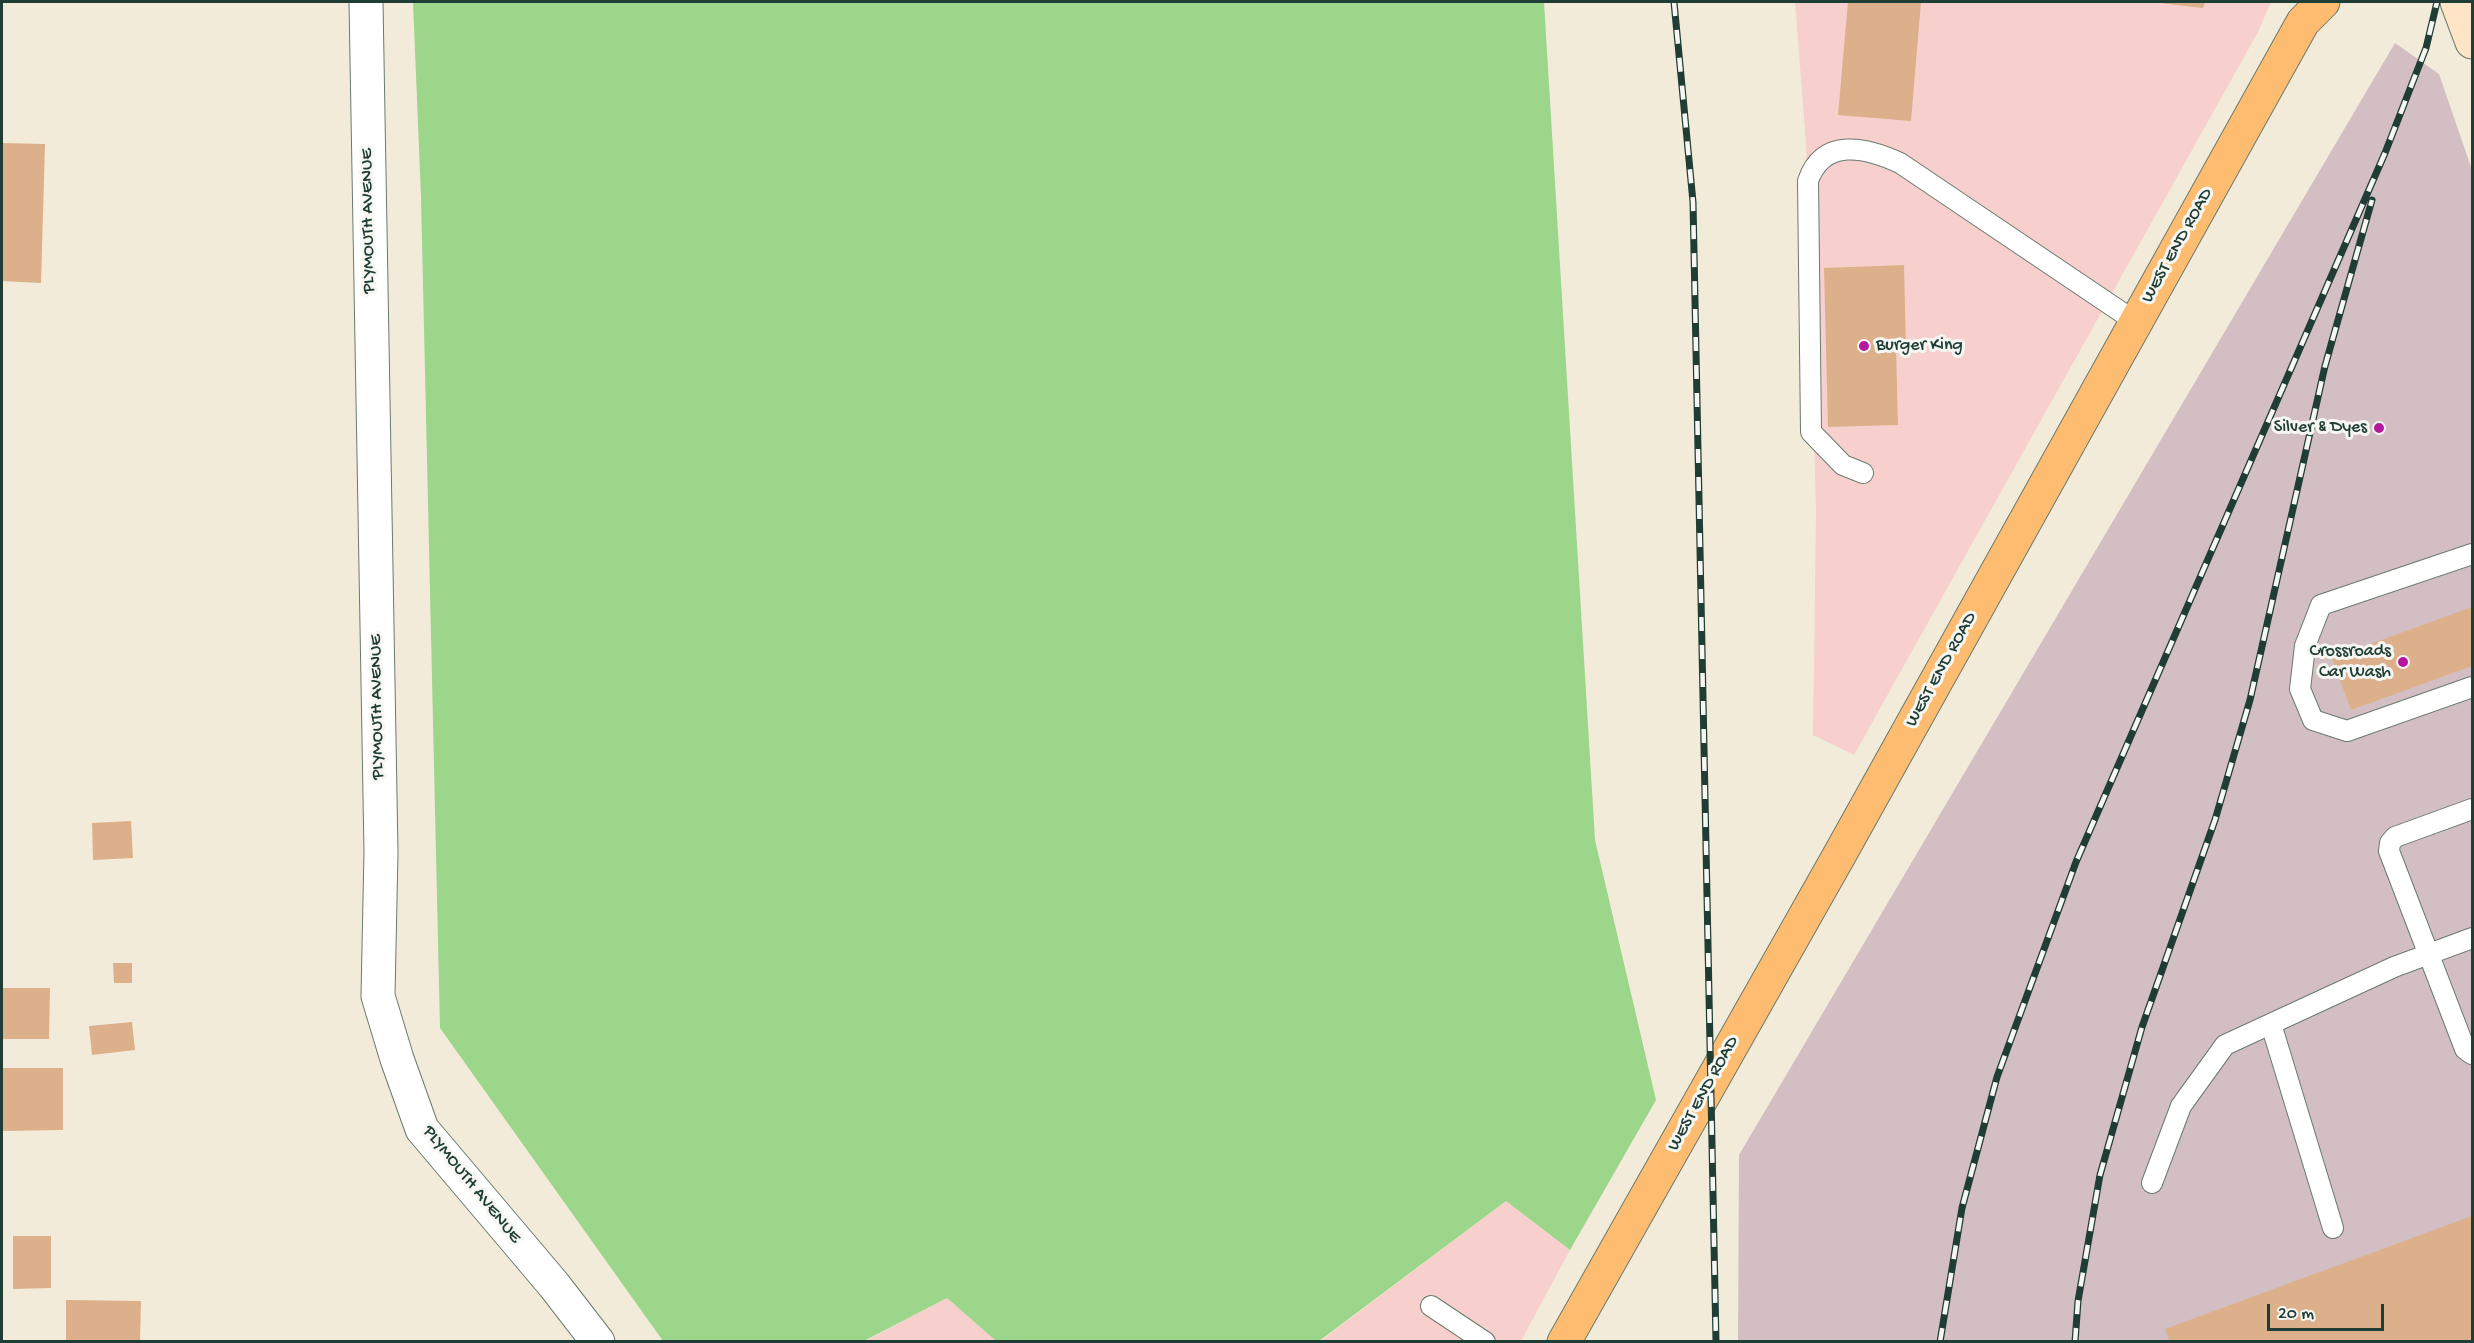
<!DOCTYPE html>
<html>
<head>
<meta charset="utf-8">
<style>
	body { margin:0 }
	#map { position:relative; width:2474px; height:1343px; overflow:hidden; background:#f3ebda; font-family:"Gochi Hand",sans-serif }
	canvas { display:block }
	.frame { position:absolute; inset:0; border:3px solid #1f3d34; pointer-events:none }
	.scale { position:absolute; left:2267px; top:1304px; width:117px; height:27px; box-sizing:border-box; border:3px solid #1f3d34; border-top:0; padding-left:8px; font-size:18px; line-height:21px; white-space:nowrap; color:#1f3d34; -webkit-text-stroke:4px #f6f6f2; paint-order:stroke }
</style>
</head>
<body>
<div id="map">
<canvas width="2474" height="1343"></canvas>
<div class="frame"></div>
<div class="scale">20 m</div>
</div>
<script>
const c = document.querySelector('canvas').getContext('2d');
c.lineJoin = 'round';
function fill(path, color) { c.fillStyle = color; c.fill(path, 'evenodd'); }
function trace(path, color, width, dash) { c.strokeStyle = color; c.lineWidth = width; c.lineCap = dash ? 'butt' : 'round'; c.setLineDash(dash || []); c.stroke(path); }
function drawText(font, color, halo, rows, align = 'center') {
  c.font = font + ' "Gochi Hand",sans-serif'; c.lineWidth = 6; c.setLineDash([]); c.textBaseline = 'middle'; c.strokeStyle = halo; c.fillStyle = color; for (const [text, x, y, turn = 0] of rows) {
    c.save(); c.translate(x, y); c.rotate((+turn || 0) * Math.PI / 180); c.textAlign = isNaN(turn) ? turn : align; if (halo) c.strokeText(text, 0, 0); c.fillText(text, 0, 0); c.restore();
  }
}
const built = new Path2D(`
	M1795,2h476l-13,30 -404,723 -41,-20 3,-223 -10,-368z
	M1506,1201l64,49 -49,91 -202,1z
	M947,1298l49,43 -132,1z`);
const industrial = new Path2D(`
	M2395,43l44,31 33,96v1171l-734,1 1,-187z`);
const green = new Path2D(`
	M413,2h1131l51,838 61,260 -86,150 -64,-49 -187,140h-323l-49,-43 -83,43h-201l-223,-313 -19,-831z`);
const building = new Path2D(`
	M1848,2h73l-10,119 -73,-6z
	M2151,2h54l-2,6z
	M2,143l43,1 -4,139 -39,-2z
	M1904,265l2,81h-10l2,79 -70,2 -4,-159z
	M2472,607v59l-121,44 -19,-52z
	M131,821l2,37 -40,2 -1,-37z
	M113,963h19v20h-18z
	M2,988h48l-1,51h-47z
	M132,1022l3,28 -43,5 -3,-29z
	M2,1068h61v62l-61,1z
	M2472,1216v126h-302l-5,-13z
	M13,1236h38v52l-38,1z
	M66,1300l75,1 -1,41h-74z`);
const lane = new Path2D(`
	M1863,473l-20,-8 -32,-33 -3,-251c15,-44 58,-34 92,-18l236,159
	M2472,554l-151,51 -16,41 -5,43 13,31 34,11 125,-44
	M2472,809l-77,28 -5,6 -1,8 76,198 7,5
	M2271,1024l62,204
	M2152,1183l29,-77 44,-61 169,-78 78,-29
	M1431,1306l54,36`);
const street = new Path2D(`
	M366,2l15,850 -3,144 19,63 25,70 132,156 44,57`);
const secondary = new Path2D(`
	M2457,2l15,40`);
const primary = new Path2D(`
	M1564,1342l276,-488 463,-832 20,-20`);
const rail = new Path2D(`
	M1674,2l19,200 23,1140
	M1940,1342l22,-134 35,-131 79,-215 309,-709 41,-105 11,-46
	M2075,1342l3,-41 22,-126 42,-148 73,-207 35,-120 75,-334 47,-166`);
const markers = [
	[1864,346,6,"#b5179e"],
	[2379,428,6,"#b5179e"],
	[2403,662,6,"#b5179e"]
];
const streetNames = [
	["PLYMOUTH AVENUE",369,221,-91],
	["WEST END ROAD",2178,246,-61],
	["WEST END ROAD",1942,670,-61],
	["PLYMOUTH AVENUE",378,707,-91],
	["WEST END ROAD",1704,1094,-61],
	["PLYMOUTH AVENUE",471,1185,51]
];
const poiNames = [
	["Burger King",1876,346,"left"],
	["Silver & Dyes",2367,428],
	["Crossroads",2391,652],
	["Car Wash",2391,673]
];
fill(built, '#f7d0cd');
fill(industrial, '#d2bec3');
fill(green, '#9cd68a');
fill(building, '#dcb08b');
trace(lane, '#697a6e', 22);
trace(street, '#697a6e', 35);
trace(secondary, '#697a6e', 35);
trace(primary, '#697a6e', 35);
trace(lane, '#fff', 20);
trace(street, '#fff', 33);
trace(secondary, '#ffe4c6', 33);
trace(primary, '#febc70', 33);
trace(rail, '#1f3d34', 7);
trace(rail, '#f6f6f2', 4.5, [14]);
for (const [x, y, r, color] of markers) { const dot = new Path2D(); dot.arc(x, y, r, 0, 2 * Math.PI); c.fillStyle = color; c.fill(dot); trace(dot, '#f6f6f2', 2); }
drawText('18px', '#1f3d34', '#f6f6f2', streetNames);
drawText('18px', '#1f3d34', '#f6f6f2', poiNames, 'right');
</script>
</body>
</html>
